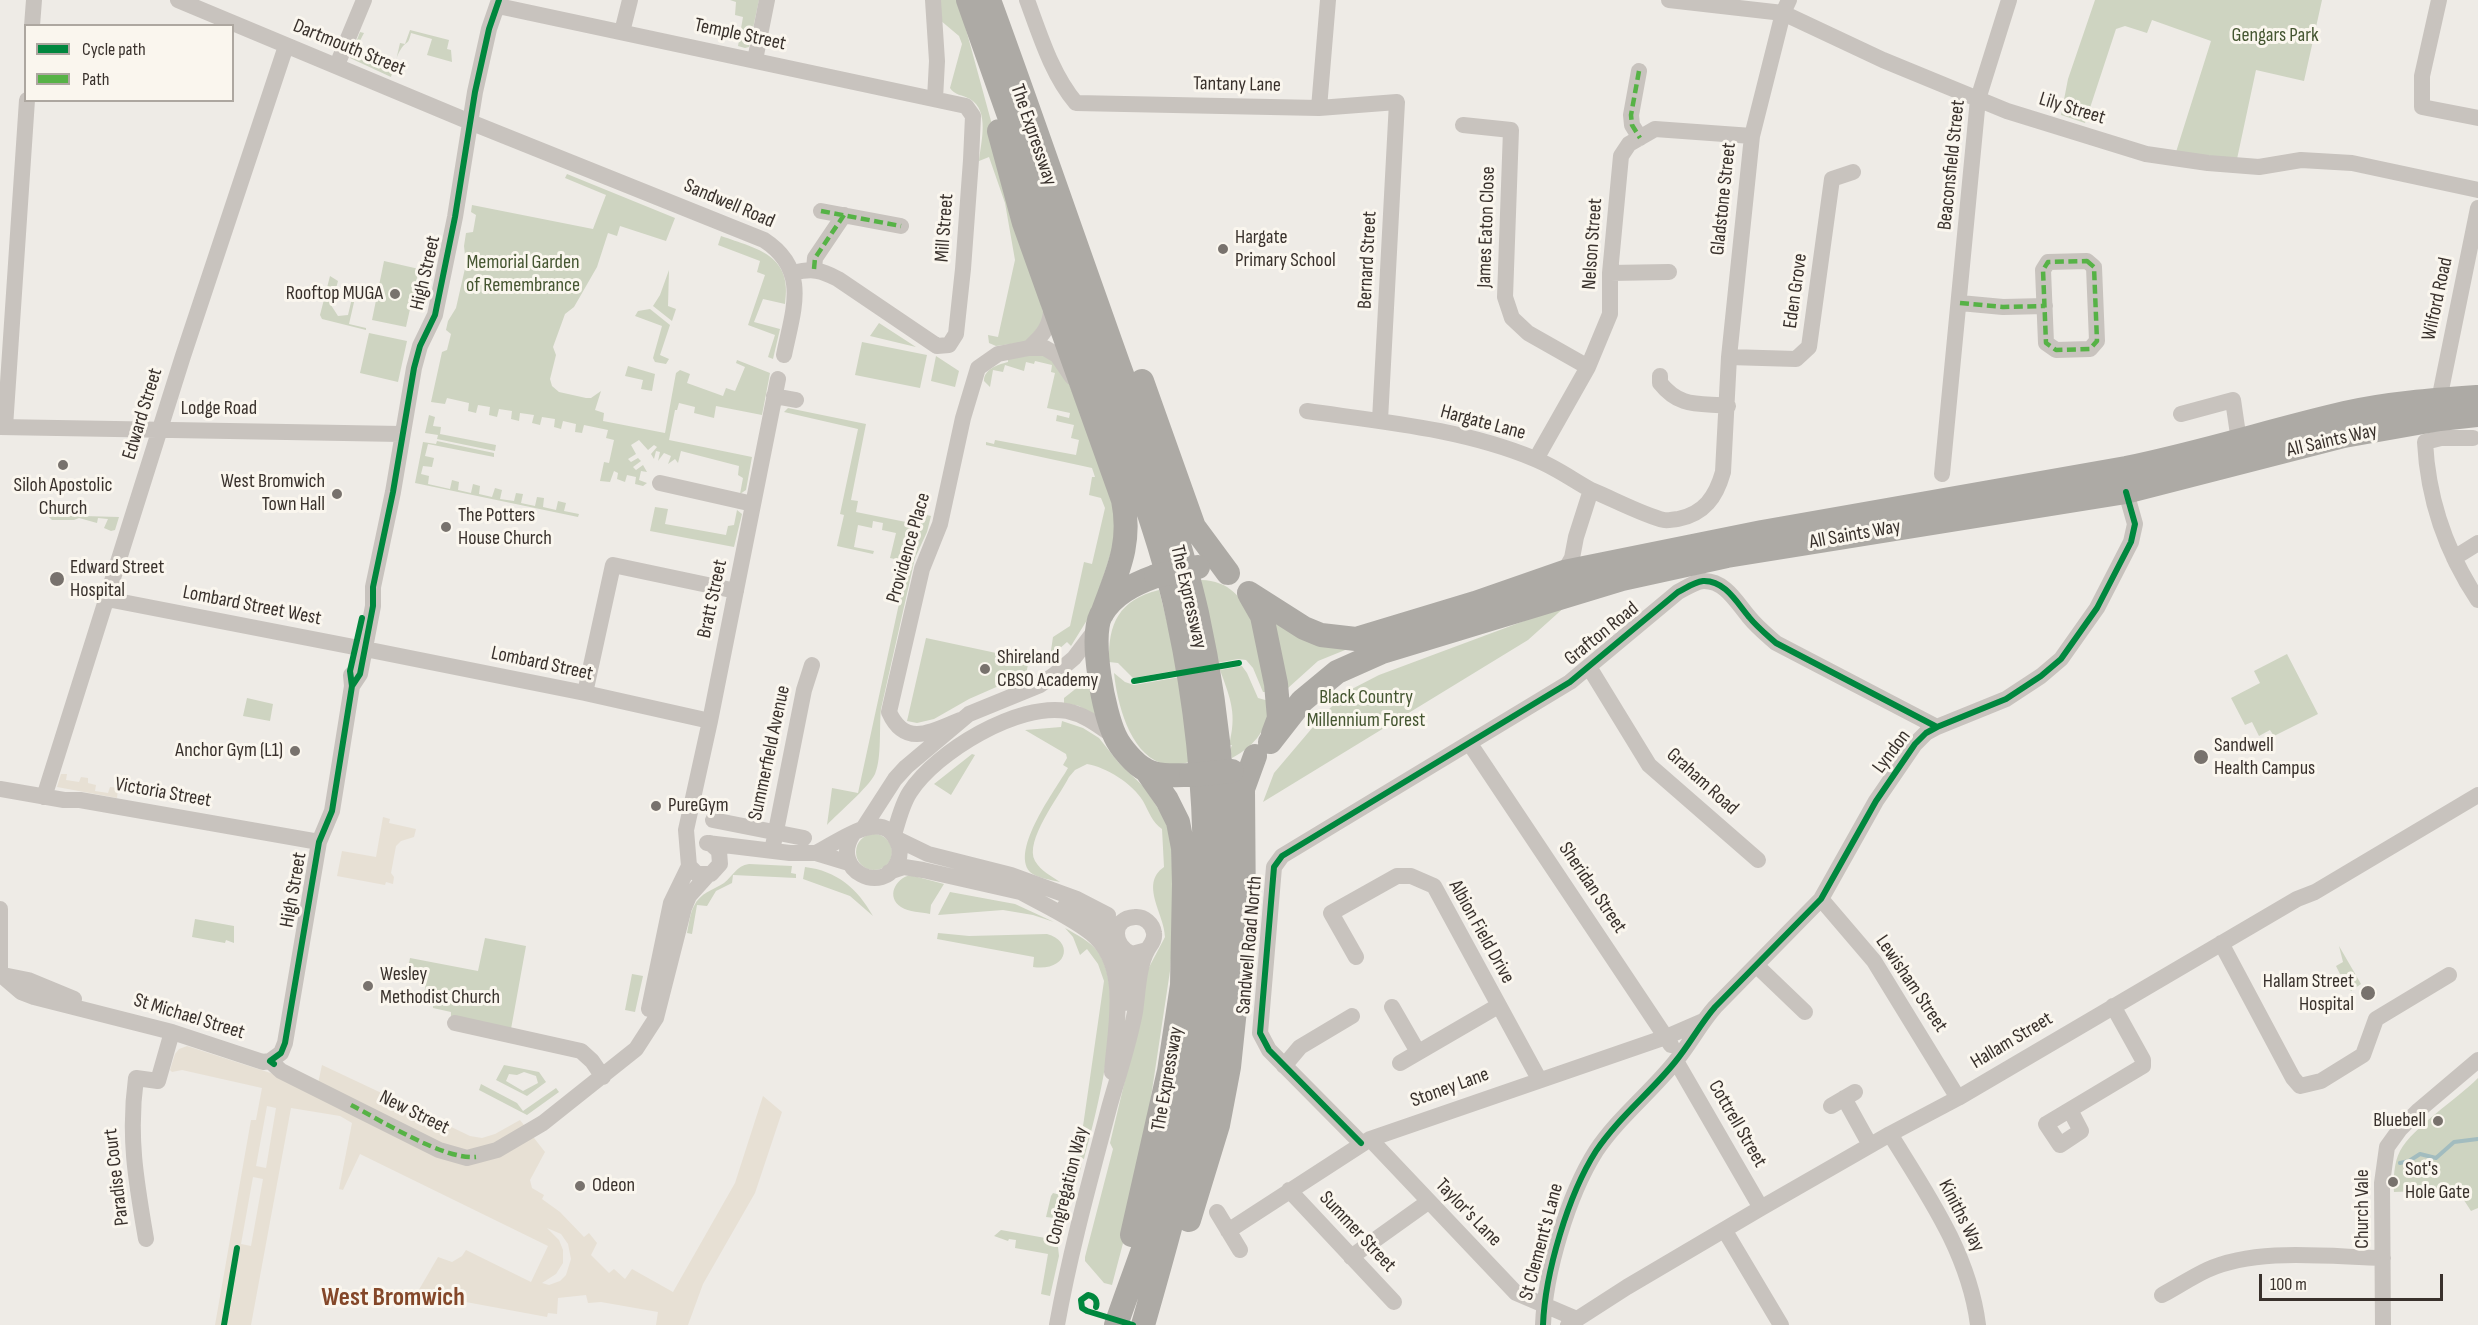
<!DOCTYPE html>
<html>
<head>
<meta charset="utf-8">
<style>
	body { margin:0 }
	#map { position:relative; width:2478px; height:1325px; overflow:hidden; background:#eeebe6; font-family:"Sofia Sans Condensed",sans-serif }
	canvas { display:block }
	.legend { position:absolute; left:24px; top:24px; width:210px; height:78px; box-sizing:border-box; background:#faf6ee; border:2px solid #ada7a0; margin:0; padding:8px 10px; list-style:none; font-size:18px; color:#39312c }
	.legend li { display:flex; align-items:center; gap:12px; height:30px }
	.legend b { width:30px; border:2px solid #ada7a0 }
	.scale { position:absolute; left:2259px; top:1274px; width:184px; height:27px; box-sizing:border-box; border:3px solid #39312c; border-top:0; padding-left:8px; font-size:18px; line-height:21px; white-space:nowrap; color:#39312c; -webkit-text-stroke:4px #faf6ee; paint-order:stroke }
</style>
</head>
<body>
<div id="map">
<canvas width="2478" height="1325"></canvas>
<ul class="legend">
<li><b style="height:8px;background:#00873e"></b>Cycle path</li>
<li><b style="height:8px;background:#56b246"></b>Path</li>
</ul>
<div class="scale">100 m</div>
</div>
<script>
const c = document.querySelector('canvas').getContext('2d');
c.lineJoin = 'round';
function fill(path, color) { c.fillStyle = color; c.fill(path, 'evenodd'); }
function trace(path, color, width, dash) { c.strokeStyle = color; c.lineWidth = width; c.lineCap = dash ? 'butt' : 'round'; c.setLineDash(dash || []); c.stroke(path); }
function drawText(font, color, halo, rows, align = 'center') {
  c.font = font + ' "Sofia Sans Condensed",sans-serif'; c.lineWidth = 6; c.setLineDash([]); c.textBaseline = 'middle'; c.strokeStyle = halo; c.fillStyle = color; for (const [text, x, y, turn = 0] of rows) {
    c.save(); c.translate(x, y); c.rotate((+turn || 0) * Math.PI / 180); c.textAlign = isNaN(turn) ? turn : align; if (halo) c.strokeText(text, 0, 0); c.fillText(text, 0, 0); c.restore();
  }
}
const green = new Path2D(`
	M730,0h29l-10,47 -4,1 -7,-2 5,-29 -8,-2 1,-13z
	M937,0h21l87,319 -19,23 -30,4 -7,-3 -1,-8 10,2 17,-77 -10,-57 -16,-46 -10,4c2,-19 11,-50 -9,-62 -7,-4 -16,-4 -20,-11l12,-44 -3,-8 -19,-16z
	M2095,0h227l-18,81 -48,-11 -19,89 -61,-7 35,-111 -59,-21 -5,13 -22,-7 -9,3 -31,94 -24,-8 7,-36z
	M410,30l39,10 -2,9 4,1 1,12 -25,-7 5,-16 -21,-6c-3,13 -4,7 -10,16 -5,7 -7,19 -10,28l-41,-19 10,-26 4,1 -12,23 37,14 3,-7 3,2 5,-22 5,1z
	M567,174l108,44 -9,23 -46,-15 -3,10 -9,-3 -11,34 -23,40 -9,7 -12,33 3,8 -6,24 2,7 7,6 27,6h5l10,-7 -6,19 9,3 -1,8 62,12 11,-60 4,-3 10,4 -3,9 36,13 3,-8 9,3 10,-24 -9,-4 1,-3 33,13 -8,42 -46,-9 -2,12 -20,-5 1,-6 -16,-4 -2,7h-2l-6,30 83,17 -6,33 -6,4 3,-16 -5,-3 1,-9 -58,-15 -3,12 -3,-4 -7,5 3,-8 -7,-3 -6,8 2,-9 -4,-1 -2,8 -3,-5 6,-7 -3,-2 -6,5 -9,-10 -8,5 5,9 -8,5 3,3 7,-4 3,3 -8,6 3,3 7,-5 4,7 -6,-1 -2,9 8,3 -4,3 -8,-2 1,-7 -9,-2 -2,7 -8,-3 1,-6 -4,-2 -4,11 -10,-1 4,-19 5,1 5,-23 -8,-2 2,-8 -24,-5 -2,8 -7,-1 1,-8 -13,-3 -2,8 -7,-2 1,-8 -13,-2 -2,8 -8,-2 2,-8 -14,-2 -1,8 -8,-2 1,-8 -13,-2 -2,8 -8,-2 1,-8 -12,-2 -2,8 -8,-2 1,-8 -22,-5 -2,6 -14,-2 11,-50 5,-2 4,-16 -5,-4 2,-9 8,-13 10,-44 -2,-18 2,-13 7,-1 3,-17 -5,-3 1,-7 121,24 13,-34 -41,-17z
	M721,236c37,13 72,19 64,68l-22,-5 -9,23 26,7 -7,30 -5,-2 7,-22 -27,-10 17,-50 -8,-3 3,-11 -42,-16z
	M384,261l35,8 -13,58 -34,-7z
	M669,270l-1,36 8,3 -4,12 -19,-15 7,-11z
	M330,276l8,5 -4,15 -4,-1 -1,7 9,14 10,-1 4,-17h3l-6,26 17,4v2l-44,-11 -2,-4z
	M650,309l20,16 -10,30 9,4 -3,5 -11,-2 -2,-4 9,-32 -27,-10 3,-5z
	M879,323l37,24 -46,-11z
	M369,333l38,8 -9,41 -38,-9z
	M862,342l65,13 -7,33 -65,-13z
	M1032,355l18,1 14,14 57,151 -29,91 -21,34 -4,-4 -17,15 3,-20 17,-11 14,-64 8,2 13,-56 -4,-10 -12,-3 3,-18h3l-3,-9 -106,-23v-3l8,2 1,-4 81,15 3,-15 -8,-2 3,-13 -18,-4 1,-6 12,3 1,-5 -23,-5 8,-35 -4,-1 1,-7 -17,-4 -1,3 -8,-2 -2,9 -19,-6 -2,7 -10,-2 -3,17 -6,-6c0,-12 13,-16 24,-19v-3z
	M936,356l23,15 -4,16 -24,-6z
	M628,366l27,8 -3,17 -11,-2 2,-9 -18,-4z
	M788,408l78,16 -15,76 7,1 -2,11 65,13 2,-11 8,2 -4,16 -12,26 -34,151c-2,17 1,49 -6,65 -7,14 -37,39 -48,51l5,-37 26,5 50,-231 -18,-4 6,-25 -14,-3 1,-7 -10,-2 -1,7 -14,-3 -4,22 20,4 -1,3 -36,-8 7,-31 -4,-1 18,-85 -74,-17z
	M429,415l6,2 -2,9 8,1 -1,7 56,11 -1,6 -58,-12 1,-4 -13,-2z
	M437,441l57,12v4l-66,-13 -3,12 9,2 -2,9 -9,-1 -2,8 8,2 -1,8 22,5 2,-9 7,2 -1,8 13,3 2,-9 7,2 -1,8 13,3 3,-9 7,2 -2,9 14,2 2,-8 7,1 -2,9 14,3 2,-9 7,1 -1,9 13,3 2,-9 8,2 -2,8 15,3 -1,3 -163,-34 8,-41 13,2z
	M655,507l13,2 -3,15 61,11 2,-9 6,-1 3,-15 5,4 -8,33 -84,-16z
	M47,515l72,2 -4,13 -4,1 -7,-3 4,-9 -10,-1 -1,5 -18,-5 -5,2h-22z
	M1201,580c56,1 57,70 65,112h-3l-10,-24 -7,-8 -8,-1 -21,4z
	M1159,590l20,80 -46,8 -15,-15 -9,-1c-1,-39 10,-62 50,-72z
	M1567,605l-39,35 -265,162 11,-29 50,-59 24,-23 31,-16z
	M1273,615l77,33 -32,13 -30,27z
	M926,638l103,22 -3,14 -57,25 -35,20 -17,4 -10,-2z
	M2287,654l31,60 -44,22 -4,-6 -11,6 -7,-14 -7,3 -14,-27 29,-15 -6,-12z
	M1242,666l5,7 11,25 11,3c0,27 -13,44 -37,57l-2,-8 2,-5h-3c8,-31 2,-45 -9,-75z
	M1114,673l11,9 9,3 46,-8 10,85c-10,2 -20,4 -29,1 -32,-11 -44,-61 -47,-90z
	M1093,675l8,43 -22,-12 -15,-3v-5z
	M247,698l26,6 -3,17 -27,-5z
	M1062,721l21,7 16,10 20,25 25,24 21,32 6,21 3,80 -4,51 -33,219 -25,95 -8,-2 -19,-22v-4l28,-108 -3,-6 15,-63 21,-107 19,-36c0,-22 -26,-53 -1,-70l-2,-38c-10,-7 -13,-17 -19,-28 -10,-17 -37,-34 -56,-37l-12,6 -6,7c-10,20 -45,64 -34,84 6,10 16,15 25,21 -8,-2 -24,-4 -30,-10 -20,-22 26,-83 38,-104l-5,-3 4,-7 -1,-4 -41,-24 36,-3z
	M972,754l3,1 -24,40 -17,-11z
	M856 852a18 18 0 1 1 36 0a18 18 0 1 1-36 0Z
	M749,864l43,2 -1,7 5,1v4l-63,-3 -1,8 -16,8 -9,15 -10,-1 -5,29 -5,-1c2,-9 3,-20 7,-27 6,-13 19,-16 30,-23 9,-7 12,-17 25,-19z
	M805,867c32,4 52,21 68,49l-23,-20 -47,-17z
	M910,875l34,9 -13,21 -1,9c-9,-2 -21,-2 -29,-7 -15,-10 -6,-28 9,-32z
	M950,892l65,12 39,18 -21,-7 -30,-5 -65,5z
	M195,919l39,7v17l-8,-3 -1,3 -33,-6z
	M1065,928c12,7 25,13 33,24 30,42 -1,160 -14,207l-8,-3 5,-16 23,-159 -6,-17 -11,-15 -7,6 -7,-18z
	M938,933l31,3 78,-2c28,8 20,38 -14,33l1,-10 -97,-18z
	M485,938l41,8 -15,83 -60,-12v-5l-18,-4v-3l-11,-2 5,-25 -16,-3 -3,-6 2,-11 68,13z
	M2339,946l22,38 -10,7 -5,-8 2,-5 -2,-4h-6l-4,-8 7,-4z
	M632,974l11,2 -8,36 -10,-2z
	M504,1065l35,7 7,10 -19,14 -31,-16zM524,1072l12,4 2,7 -15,8 -17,-10 3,-7 8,1z
	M2478,1078v130l-7,3 -11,-17 -10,-4 -56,2c-1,-12 0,-30 6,-41 14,-25 56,-51 78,-73z
	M481,1084l36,19 6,8 33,-23 3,4 -32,23 -48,-25z
	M1076,1161l6,3 -13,46 -5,4 -7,-1 -2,5 -9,-1 5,-21 2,-3 11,3z
	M1001,1230l50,9v4l7,4 1,9 -9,40 -9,-2 7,-40 -33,-6 1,-8 -7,-1 -1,2 -14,-5z`);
const plaza = new Path2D(`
	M61,774h6l-1,6 13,2 2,-5 7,1v5l8,2 -1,6 13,2 2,-6 8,1 -1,10 -60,-11z
	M383,817l7,2 -1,4 27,6 -2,8 -13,4 -5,5 -5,27 3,4 -1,7 -7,-2 -1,3 -48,-9 5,-25 34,6z
	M187,1046l130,42 5,-23 85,40 2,-3 6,4 -1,3 56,27 12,2 13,-4 25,-14 25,32 -15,28 2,8 12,7 -2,4 18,13 24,25 5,-4 8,10 -6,12 18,18 5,-4 11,10 7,-10 41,23 62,-109 28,-87 19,16 -27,81 -52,91 -15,41h-32l2,-13 -57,-10 -13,1 -2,-8 -28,3 -1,16 -9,-1 -1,4 -130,-24 21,-36 14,5 10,-6 4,-6 65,32 17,-36 -188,-92 -17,36 -4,-1 13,-66 -12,-7 -49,-8 -40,217h-36l36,-205h5l6,-32 -80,-18 -10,2 -2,-2 5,-16 4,-5zM267,1106l9,2 -10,60 -10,-2zM253,1177l10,2 -12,67 -10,-2zM547,1228l14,6 7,10 3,15 -5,16 -6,6 -11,4 -7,-2 14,-9 7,-11v-13l-4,-10z`);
const stream = new Path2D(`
	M2400,1163l9,-2 11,-7 16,4 18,-16 24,-3`);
const minor = new Path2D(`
	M178,0l292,122 294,118c46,30 29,70 20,115
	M933,0l4,61 -2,38
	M1027,0c13,35 25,75 49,103l243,5 78,-6 -17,318
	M1669,0l114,13 100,47 124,51 139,43 62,9 51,4 42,-7 51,3 126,27
	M2439,0l-17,76v31l56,11
	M498,6l468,100 7,10 -2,44 -8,109 -7,65 -7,11 -12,1 -99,-67c-17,-9 -26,-11 -45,-6
	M32,26l2,-26
	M622,32l8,-32
	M755,60l12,-60
	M337,65l27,-65
	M1639,71l-8,44 1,10 8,13
	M1319,108l9,-108
	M1463,125l48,5 -6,167 7,21 16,15 60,34
	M821,211l80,15
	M2087,261l7,6 3,74 -7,8 -34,1 -10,-7 -3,-73 5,-8z
	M814,269l1,-11 29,-43
	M1610,273l59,-1
	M1960,303l43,4 42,-1
	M1029,348c14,-13 23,-23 22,-42
	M1729,357l67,2 13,-12 23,-168 21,-7
	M1660,376v7c20,25 38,20 68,23
	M774,396l22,4
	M2439,400l39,-192
	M1307,411c77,11 156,18 228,48 20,8 38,21 56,31l-15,47 -4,21 -8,14
	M2181,414l52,-14 6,41
	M0,427l401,7
	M5,427l22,-327
	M2473,438h-32l-16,4c3,58 21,110 53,158
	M1536,459l52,-92 22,-53v-41l11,-117 8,-12 26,-15 97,7
	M1942,474l36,-375 31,-99
	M660,483l93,21
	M1591,490c20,8 54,26 73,30 4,1 10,-1 14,-1 26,-5 38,-22 45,-47l6,-115 23,-221 31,-123 6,-13
	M2454,558l24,-15
	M107,599l247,48
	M365,649l220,44 125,28
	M1589,667l60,98 109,95
	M352,686l8,-12 13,-68v-19l20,-95 21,-124 6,-22 15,-31 20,-98 20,-125 14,-63 10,-29
	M585,693l28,-128 123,26
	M960,720c-28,12 -55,28 -71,-8l33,-143 18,-45 23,-106 15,-50 20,-14 31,-6h16l12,7 15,22
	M1470,744l201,301
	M0,789l64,11h16l239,42
	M44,797l139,-441 103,-310
	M713,820l91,18
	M864,827l31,-48 11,-12 63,-53 71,-29 14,-10 20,-17 22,-29
	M894,835c4,-14 8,-31 16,-43 26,-40 108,-90 157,-81 19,4 32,15 48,26
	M897,839l31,15 83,21 66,24 31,16
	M707,843l83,10h26l33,10
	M710,843l9,8 1,13 -9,10h-14l-8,-8 -3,-36 24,-109 68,-342
	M772,851l32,-161 8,-25
	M816,853c21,-10 64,-45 80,-14 4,7 5,14 2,22 -14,36 -69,9 -45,-27
	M889,872l15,-5 19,3 106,24
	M1019,891c23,13 52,26 72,42 40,32 24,94 21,139
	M1821,899l53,62 84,137
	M1065,906l39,19 15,19
	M0,909v67
	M2221,943l72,135 7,8 21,-5 42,-26 13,-36 73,-44
	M1122,949l6,13v41
	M1356,957l-25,-44 66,-37h14l23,10 105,193
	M1757,966l48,46
	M0,974l21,18 13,5 138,35 91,30 7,-1
	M3,975l25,5 46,19
	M1392,1007l26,45
	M649,1009l22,-106 18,-37
	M455,1023l126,28 11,10 11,16
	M270,1061l11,10 158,79 28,8 30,-8 46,-27 93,-74 20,-31 28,-110 5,-12 18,-20
	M270,1061l11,-8 4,-10 34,-201 13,-31 20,-125 -1,-11
	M1676,1061l85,147
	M1400,1063l98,-57
	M1284,1066l16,-19 52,-31
	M1844,1098l26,47
	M1831,1106l24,-14
	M2070,1110l11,21 -21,14 -14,-21 97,-58v-6l-30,-54
	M1890,1134c37,60 79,119 88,191
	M1370,1139l146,154 61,26
	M1361,1143l-92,-93 -9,-17 14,-166 8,-11 288,-174 108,-90c8,-4 16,-10 25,-11 22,-1 34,22 46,36 8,10 18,18 27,26l161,84
	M1289,1190l105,112
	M1217,1212l23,38
	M1228,1231l142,-92 296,-102 37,-16
	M1725,1231l56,94
	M146,1239c-10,-58 -18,-103 -10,-161l22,3 14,-49
	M1351,1257l77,-55
	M2162,1295c15,-8 30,-18 45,-25 51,-23 122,-13 176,-12
	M1057,1325c13,-73 33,-145 52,-217 9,-32 20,-64 26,-96 3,-19 3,-46 13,-63 3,-5 7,-9 6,-16 -1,-9 -10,-17 -19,-16 -24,1 -23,29 -3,37l15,-4
	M1543,1325c2,-52 25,-130 53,-174 22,-33 54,-58 79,-89 15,-18 25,-38 40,-55l106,-108 55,-98 39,-57 11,-11 11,-6 69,-28 35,-23 20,-17 36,-51 34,-66 4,-18 -9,-32
	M1568,1325l59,-38 134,-79 129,-74 68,-36 339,-199 18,-7 163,-97
	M2383,1325l-1,-142 5,-36 13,-18 19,-19 59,-50`);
const highway = new Path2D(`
	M968,0l168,475c16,47 32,95 42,143 36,168 36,341 -1,508 -4,19 -7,39 -12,58 -14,47 -33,94 -49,141
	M989,0c39,106 75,212 113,318 34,97 72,195 95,295 24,109 35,238 25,349 -12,127 -44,241 -79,363
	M999,131l25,92 99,277c9,45 -6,72 -21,114
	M1142,381l52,146 34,46
	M1156,576c-22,8 -43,18 -55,39 -12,23 3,98 14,121 5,11 20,29 31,34 13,7 31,5 45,5
	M1249,593l55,35 17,7 35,4 119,-36 89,-31 198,-40 364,-64c74,-15 146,-38 219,-55 44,-10 89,-13 133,-16
	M1250,595l12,21 14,68 3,34 -6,16
	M1270,742l32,-41 35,-29 45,-20 240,-73 105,-23 399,-64 218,-56 96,-17 38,-4
	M1189,1220l29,-95 11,-58 15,-144 -1,-134 12,-33
	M1132,1235l37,-164 13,-86 2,-101 -1,-36 -5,-26 -11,-22 -21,-30`);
const highwayBridge = new Path2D(`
	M1156,576l42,-9
	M1191,775l41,-4`);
const quiet = new Path2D(`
	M1639,71l-8,44 1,10 8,13
	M821,211l80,15
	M2087,261l7,6 3,74 -7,8 -34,1 -10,-7 -3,-73 5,-8z
	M814,269l1,-11 29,-43
	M1960,303l43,4 42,-1
	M351,1105c31,16 93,55 125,52`);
const cycleway = new Path2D(`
	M1134,681l105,-18
	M352,686l8,-12 13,-68v-19l20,-95 21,-124 6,-22 15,-31 20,-98 20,-125 14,-63 10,-29
	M274,1064l-4,-3 11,-8 4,-10 34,-201 13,-31 20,-125 -2,-15 12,-53
	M1361,1143l-92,-93 -9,-17 14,-166 8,-11 288,-174 108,-90c8,-4 16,-10 25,-11 22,-1 34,22 46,36 8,10 18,18 27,26l161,84
	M1096,1307c2,-7 -2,-11 -8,-12l-7,5 1,8 5,3 46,14
	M224,1325l13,-77
	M1543,1325c2,-52 25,-130 53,-174 22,-33 54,-58 79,-89 15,-18 25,-38 40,-55l106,-108 55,-98 39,-57 11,-11 11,-6 69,-28 35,-23 20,-17 36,-51 34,-66 4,-18 -9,-32`);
const markers = [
	[1223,249,6,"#78726d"],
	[395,294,6,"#78726d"],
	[63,465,6,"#78726d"],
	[337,494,6,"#78726d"],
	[446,527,6,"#78726d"],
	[57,579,8,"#78726d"],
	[985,669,6,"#78726d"],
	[295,751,6,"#78726d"],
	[2201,757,8,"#78726d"],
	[656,806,6,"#78726d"],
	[368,986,6,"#78726d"],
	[2368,993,8,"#78726d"],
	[2438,1121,6,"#78726d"],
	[2393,1182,6,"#78726d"],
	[580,1186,6,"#78726d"]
];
const streetNames = [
	["Temple Street",740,35,12],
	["Dartmouth Street",349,48,22],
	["Tantany Lane",1237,85,1],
	["Lily Street",2072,109,17],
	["The Expressway",1033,135,71],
	["Beaconsfield Street",1952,165,-84],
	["Gladstone Street",1724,199,-84],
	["Sandwell Road",729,204,23],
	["James Eaton Close",1487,227,-88],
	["Mill Street",945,228,-86],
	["Nelson Street",1593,244,-86],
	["Bernard Street",1368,260,-87],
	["High Street",426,273,-77],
	["Eden Grove",1796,291,-82],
	["Wilford Road",2438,299,-78],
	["Lodge Road",219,409],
	["Edward Street",143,414,-73],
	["Hargate Lane",1483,423,15],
	["All Saints Way",2332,441,-13],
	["All Saints Way",1855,535,-10],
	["Providence Place",909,548,-74],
	["The Expressway",1188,597,77],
	["Bratt Street",713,599,-78],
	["Lombard Street West",252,606,11],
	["Grafton Road",1602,634,-39],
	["Lombard Street",542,664,12],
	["Lyndon",1892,752,-53],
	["Summerfield Avenue",770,753,-78],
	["Graham Road",1702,782,42],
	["Victoria Street",163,793,10],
	["Sheridan Street",1592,888,56],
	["High Street",294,890,-80],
	["Albion Field Drive",1481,932,61],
	["Sandwell Road North",1250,945,-85],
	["Lewisham Street",1911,984,56],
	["St Michael Street",189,1017,17],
	["Hallam Street",2012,1041,-31],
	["The Expressway",1168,1079,-80],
	["Stoney Lane",1450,1088,-20],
	["New Street",414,1113,26],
	["Cottrell Street",1737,1124,60],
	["Paradise Court",117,1177,-97],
	["Congregation Way",1068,1186,-76],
	["Church Vale",2363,1209,-90],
	["Taylor's Lane",1468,1213,46],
	["Kiniths Way",1961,1216,63],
	["Summer Street",1357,1232,47],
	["St Clement's Lane",1542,1242,-75]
];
const parkNames = [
	["Gengars Park",2275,36],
	["Memorial Garden",523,263],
	["of Remembrance",523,286],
	["Black Country",1366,698],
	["Millennium Forest",1366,721]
];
const poiNames = [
	["Hargate",1235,238],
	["Primary School",1235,261],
	["Rooftop MUGA",383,294,"right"],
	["West Bromwich",325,482,"right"],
	["Town Hall",325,505,"right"],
	["Siloh Apostolic",63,486,"center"],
	["Church",63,509,"center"],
	["The Potters",458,516],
	["House Church",458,539],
	["Edward Street",70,568],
	["Hospital",70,591],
	["Shireland",997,658],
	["CBSO Academy",997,681],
	["Sandwell",2214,746],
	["Health Campus",2214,769],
	["Anchor Gym (L1)",283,751,"right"],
	["PureGym",668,806],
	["Wesley",380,975],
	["Methodist Church",380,998],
	["Hallam Street",2354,982,"right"],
	["Hospital",2354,1005,"right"],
	["Bluebell",2426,1121,"right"],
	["Sot's",2405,1170],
	["Hole Gate",2405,1193],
	["Odeon",592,1186]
];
const districtNames = [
	["West Bromwich",393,1298]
];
fill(green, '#ced4c1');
fill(plaza, '#e7e0d4');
trace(stream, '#a2bcbf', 4);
trace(minor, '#c8c3be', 16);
trace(highway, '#adaaa5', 24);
trace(highwayBridge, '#adaaa5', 24);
trace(quiet, '#56b246', 4.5, [9, 4.5]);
trace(cycleway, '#00873e', 6);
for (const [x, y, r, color] of markers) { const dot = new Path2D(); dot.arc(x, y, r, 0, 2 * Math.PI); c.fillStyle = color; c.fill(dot); trace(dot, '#faf6ee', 2); }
drawText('20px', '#39312c', '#faf6ee', streetNames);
drawText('20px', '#455631', '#faf6ee', parkNames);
drawText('20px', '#39312c', '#faf6ee', poiNames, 'left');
drawText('bold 26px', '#844729', '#faf6ee', districtNames);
</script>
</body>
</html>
